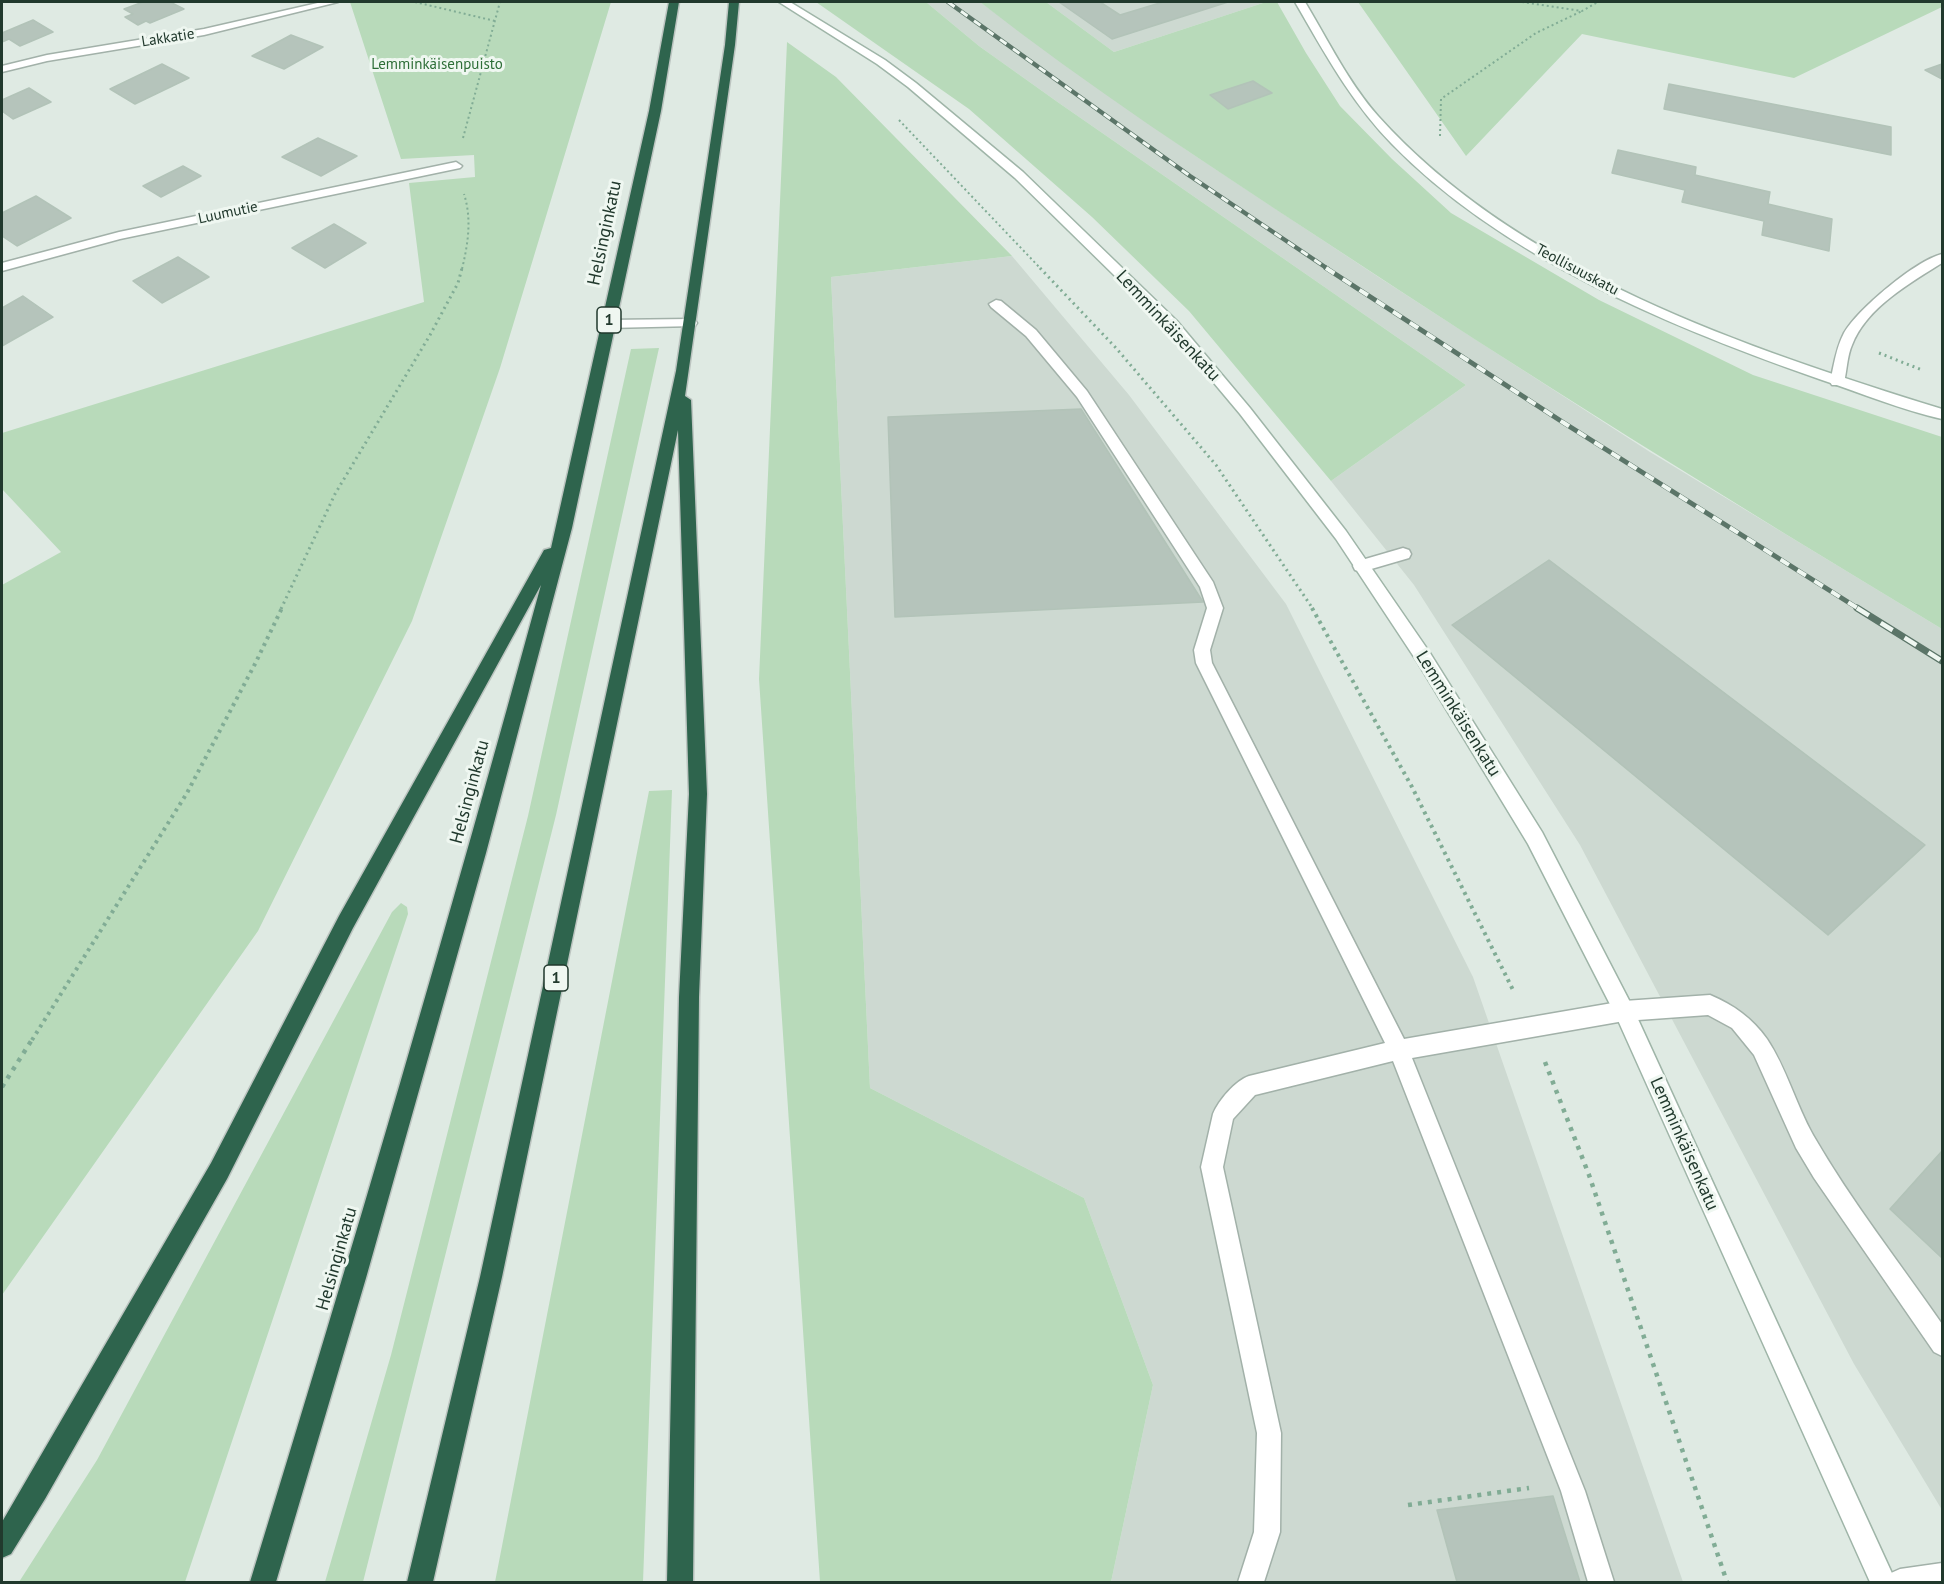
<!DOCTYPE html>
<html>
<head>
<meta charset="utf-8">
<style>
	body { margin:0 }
	#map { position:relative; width:1944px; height:1584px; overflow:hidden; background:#dfeae3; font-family:"PT Sans",sans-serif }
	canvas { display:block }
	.frame { position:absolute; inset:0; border:3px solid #21392d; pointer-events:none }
</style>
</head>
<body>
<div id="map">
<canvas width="1944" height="1584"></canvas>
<div class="frame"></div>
</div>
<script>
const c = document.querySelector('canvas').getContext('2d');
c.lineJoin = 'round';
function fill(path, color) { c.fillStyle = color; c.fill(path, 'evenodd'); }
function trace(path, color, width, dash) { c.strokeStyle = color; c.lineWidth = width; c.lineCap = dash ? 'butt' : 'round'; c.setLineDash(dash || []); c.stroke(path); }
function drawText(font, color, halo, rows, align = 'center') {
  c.font = font + ' "PT Sans",sans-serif'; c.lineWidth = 6; c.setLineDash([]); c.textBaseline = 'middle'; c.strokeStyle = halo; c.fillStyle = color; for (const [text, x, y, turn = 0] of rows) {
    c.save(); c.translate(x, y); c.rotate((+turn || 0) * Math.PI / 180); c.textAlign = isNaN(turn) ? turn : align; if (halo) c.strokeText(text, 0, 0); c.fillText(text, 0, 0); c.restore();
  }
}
const built = new Path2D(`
	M926,2h54l208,149 192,127 270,174 292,177v881l-88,-146 -274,-519 -166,-260 -83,-104 135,-96 -407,-282 -80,-57z
	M1046,2h220l-152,50z
	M1012,256l117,139 157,209 187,373 210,605h-572l42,-197 -69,-187 -214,-110 -39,-811z`);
const green = new Path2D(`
	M350,2h261l-111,366 -88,253 -154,310 -256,364v-710l59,-33 -59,-63v-56l422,-131 -15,-119 66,-6 -1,-22 -73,4z
	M816,2h110l53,44 80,57 407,282 -135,96 -142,-170 -97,-94 -123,-108z
	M980,2h66l68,50 152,-50h11l29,51 34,53 52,53 59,54 148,87 154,75 189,62v192c-209,-126 -417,-255 -621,-390 -116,-76 -232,-152 -341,-237z
	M1358,2h584v5l-148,71 -212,-44 -116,122z
	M787,42l49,35 176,179 -181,21 39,811 214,110 69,187 -42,197h-291l-61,-903z
	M659,348l-103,467 -193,767h-38l66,-227 137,-539 103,-467z
	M672,790l-29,792h-148l154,-791z
	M401,903l6,4 1,7 -223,668h-166l78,-122 295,-548z`);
const building = new Path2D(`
	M143,2h27l14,7 -34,14 -4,-2 -8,4 -13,-8 8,-3 -9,-5z
	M1059,2h41l20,13 43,-13h65l-116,37z
	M33,20l20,12 -33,14 -11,-7 -7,3v-9z
	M291,35l32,12 -39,22 -32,-13z
	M162,64l27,14 -54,26 -25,-15z
	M1942,64v15l-17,-9z
	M1253,81l19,12 -44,16 -18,-14z
	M1669,84l222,43v28l-227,-46z
	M29,88l22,14 -38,17 -11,-8v-11z
	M318,138l39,18 -36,20 -39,-19z
	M1618,150l78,17 -1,8 75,17 -2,12 64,15 -3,32 -67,-16 2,-14 -82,-19 3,-12 -73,-17z
	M183,166l18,10 -40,21 -18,-11z
	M36,196l35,22 -54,28 -15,-10v-23z
	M334,224l32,19 -41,25 -33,-20z
	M178,257l31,20 -47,26 -29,-22z
	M23,296l30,21 -51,29v-38z
	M1081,409l122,193 -308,15 -7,-200z
	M1549,560l376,285 -97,90 -376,-310z
	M1942,1151v107l-52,-49z
	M1553,1496l27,86h-123l-20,-72z`);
const pathFar3 = new Path2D(`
	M415,2l80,19
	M1522,2l60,9 16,-9h10
	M899,120l142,149
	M1440,136l1,-37 95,-66 46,-22
	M463,138l37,-136
	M462,269c6,-25 10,-50 2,-75`);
const pathFar2 = new Path2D(`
	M1040,268l76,80 100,117 97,144
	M1879,353l43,17
	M281,609l54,-115 95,-159 28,-52 4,-15`);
const pathFar1 = new Path2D(`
	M1312,608l100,179 102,205
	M32,1040l155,-247 69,-131 26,-54`);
const path = new Path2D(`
	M1545,1062l44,113 138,407
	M2,1087l31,-49
	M1408,1505l121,-17`);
const lane = new Path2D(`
	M996,300l5,1 35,29 51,61 126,191 10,26 -13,42 2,13 192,376 220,-38 86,-6c24,10 42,23 57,44 19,28 29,66 46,96 38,66 86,127 129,189v32l-8,-4 -120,-174 -18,-30 -42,-93 -22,-27 -24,-13 -84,6 -212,37 173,433 29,91h-26l-27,-91 -168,-430 -138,34 -22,24 -10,48 58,266 -1,99 -16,50h-26l16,-50 3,-99 -56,-266 12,-53c6,-14 22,-33 36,-38l136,-33 -189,-380 -2,-13 13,-42 -7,-21 -123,-190 -51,-61 -35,-29 -2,-3z
	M690,319l5,1 2,3 -2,3 -87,2 -7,-4 7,-4z
	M1403,548l6,2 2,4 -2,4 -48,14 -6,-2 -2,-4 2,-4z
	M1942,1563v19h-55l4,-9 9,-4z`);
const street = new Path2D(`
	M322,2h16l-134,33 -157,26 -45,11v-6l45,-11 157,-26z
	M456,162l6,4 -2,2 -340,71 -118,32v-8l117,-31z
	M1942,254v9c-32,20 -76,45 -90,82 -5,11 -5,25 -8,37l-2,3h-10l-2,-3c4,-17 6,-34 14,-49 14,-24 71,-72 98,-79z`);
const secondary = new Path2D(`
	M779,2h11l95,58 31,23 107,89 154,149 73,87 96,123 84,122 112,179 89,172 265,578h-26l-253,-564 -89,-174 -110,-181 -82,-124 -96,-125 -73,-87 -152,-149 -107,-91 -31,-23z
	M1295,2h10c23,38 43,80 73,114 141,157 368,232 564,293v10c-40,-9 -81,-26 -120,-39 -149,-52 -318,-121 -430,-236 -41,-42 -68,-92 -97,-142z`);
const highway = new Path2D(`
	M669,2h10l-18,109 -89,417 -86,325 -120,425 -90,304h-26c102,-331 200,-663 291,-997l-188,343 -126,251 -182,320 -34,55 -9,4v-36l209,-359 128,-247 205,-366 7,-2 98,-437z
	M729,2h10l-4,43 -50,351 6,4 16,394 -8,203 -6,585h-26l12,-585 10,-203 -11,-364 -176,847 -69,305h-26l73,-305 196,-906 49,-326z`);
const railFar2 = new Path2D(`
	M948,2l242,174 138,93`);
const railFar1 = new Path2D(`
	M1326,268l238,155 295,186`);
const rail = new Path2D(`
	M1857,608l85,53`);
const farStreetnames = [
	["Lakkatie",168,38,-9],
	["Luumutie",228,213,-12],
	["Teollisuuskatu",1577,270,28]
];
const farParknames = [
	["Lemminkäisenpuisto",437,65]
];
const shields = [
	[609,320,24],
	[556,978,24]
];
const shieldNames = [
	["1",609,320],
	["1",556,978]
];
const streetNames = [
	["Helsinginkatu",605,233,-78],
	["Lemminkäisenkatu",1168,326,47],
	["Lemminkäisenkatu",1458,714,58],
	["Helsinginkatu",470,792,-75],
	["Lemminkäisenkatu",1684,1144,66],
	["Helsinginkatu",337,1259,-74]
];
fill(built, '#cdd9d1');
fill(green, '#b8daba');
fill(building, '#b5c4bb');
trace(building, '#b2c3b8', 1.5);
trace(lane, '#a2b1a9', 3);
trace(street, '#a2b1a9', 3);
trace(secondary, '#9fb5a8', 3);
trace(highway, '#bcc4c0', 3);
trace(pathFar3, '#81ac95', 2, [2, 3]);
trace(pathFar2, '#81ac95', 3, [2, 4]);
trace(pathFar1, '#81ac95', 4, [3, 4.5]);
trace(path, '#81ac95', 4.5, [4, 6]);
fill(lane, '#fff');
fill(street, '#fff');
fill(secondary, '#fff');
fill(highway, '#2e644d');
trace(railFar2, '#5b7568', 4.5);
trace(railFar1, '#5b7568', 5);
trace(rail, '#5b7568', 7);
trace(railFar2, '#eff7f1', 3, [8]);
trace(railFar1, '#eff7f1', 4, [10]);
trace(rail, '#eff7f1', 4.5, [14]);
drawText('15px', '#21392d', '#eff7f1', farStreetnames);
drawText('15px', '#2d6e37', '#eff7f1', farParknames);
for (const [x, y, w] of shields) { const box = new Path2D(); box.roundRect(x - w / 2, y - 13, w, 26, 4.5); c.fillStyle = '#eff7f1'; c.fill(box); trace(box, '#21392d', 1.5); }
drawText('bold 16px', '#21392d', null, shieldNames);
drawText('18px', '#21392d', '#eff7f1', streetNames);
</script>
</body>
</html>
